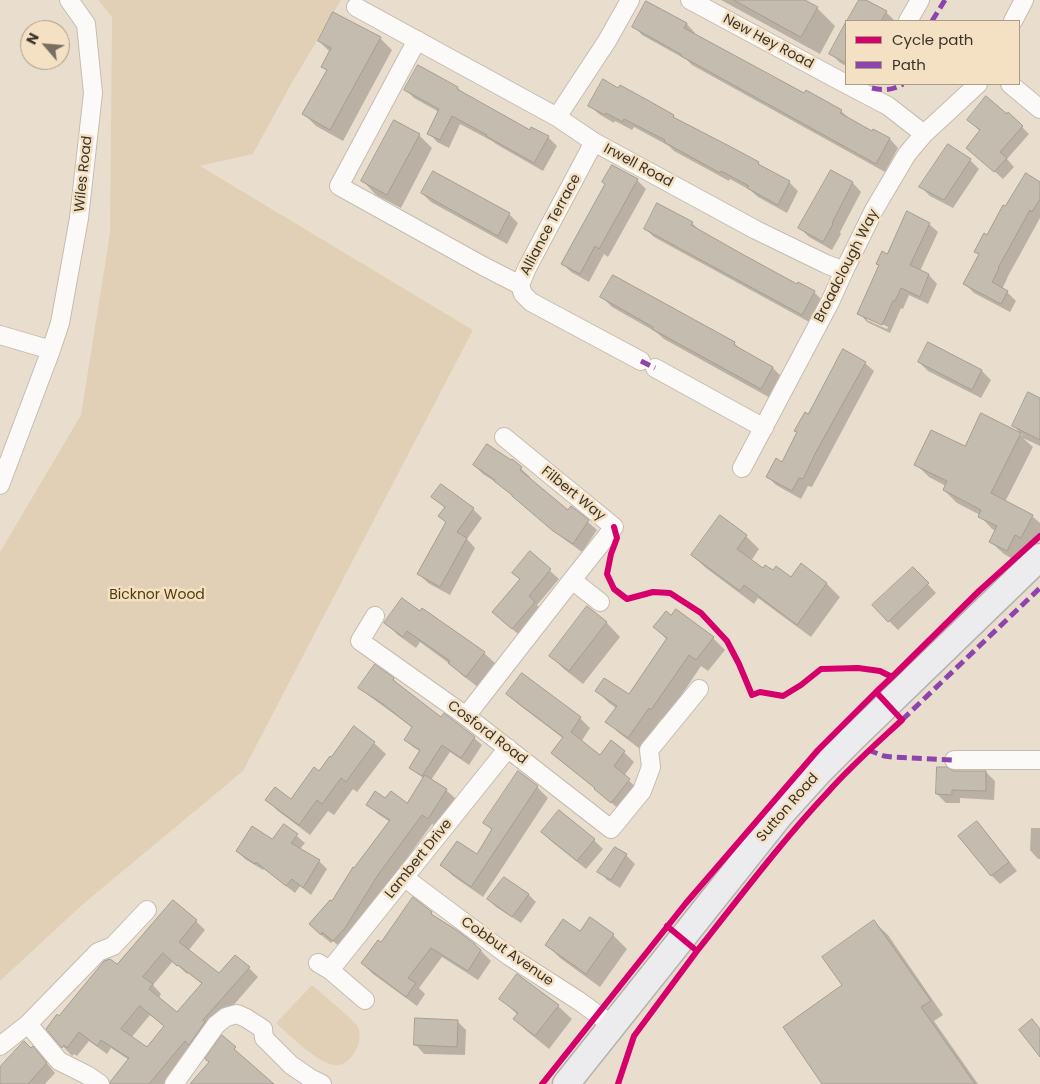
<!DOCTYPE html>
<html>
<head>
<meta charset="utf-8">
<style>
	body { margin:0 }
	#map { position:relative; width:1040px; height:1084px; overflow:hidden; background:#e9dece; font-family:Poppins,sans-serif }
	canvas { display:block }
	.legend { position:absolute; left:845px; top:20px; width:175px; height:65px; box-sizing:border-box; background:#f4e1c3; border:1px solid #aa9b85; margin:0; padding:6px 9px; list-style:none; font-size:15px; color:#3b3328 }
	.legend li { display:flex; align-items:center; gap:10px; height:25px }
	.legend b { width:25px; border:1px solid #aa9b85 }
	.north { position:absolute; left:20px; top:20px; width:50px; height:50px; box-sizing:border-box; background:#f4e1c3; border:1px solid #aa9b85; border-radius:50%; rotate:297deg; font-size:14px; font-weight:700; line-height:20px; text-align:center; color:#3b3328 }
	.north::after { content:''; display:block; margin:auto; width:18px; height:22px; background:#786f62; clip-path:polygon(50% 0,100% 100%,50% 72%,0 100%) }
</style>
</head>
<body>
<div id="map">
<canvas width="1040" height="1084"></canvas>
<ul class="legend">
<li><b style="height:6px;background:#d6006c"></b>Cycle path</li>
<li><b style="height:6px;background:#8e44ad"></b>Path</li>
</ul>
<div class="north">N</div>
</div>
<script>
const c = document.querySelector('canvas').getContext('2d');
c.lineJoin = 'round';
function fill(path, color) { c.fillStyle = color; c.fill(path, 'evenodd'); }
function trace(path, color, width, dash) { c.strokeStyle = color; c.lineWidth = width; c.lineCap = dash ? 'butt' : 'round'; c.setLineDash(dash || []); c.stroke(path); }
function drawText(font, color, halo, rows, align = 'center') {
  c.font = font + ' Poppins,sans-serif'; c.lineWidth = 5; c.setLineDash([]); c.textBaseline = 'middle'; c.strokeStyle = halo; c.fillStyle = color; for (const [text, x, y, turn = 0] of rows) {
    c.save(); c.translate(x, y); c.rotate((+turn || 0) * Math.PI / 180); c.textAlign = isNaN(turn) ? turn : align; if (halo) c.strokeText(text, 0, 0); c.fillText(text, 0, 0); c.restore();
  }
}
const green = new Path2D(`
	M98,0h243l-51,86 -37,68 -53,12 273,164 -230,441 -161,134 -82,76v-429l81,-137 29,-182 2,-216z
	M312,985c7,6 43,36 46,42 3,10 2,20 -6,29 -2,3 -7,8 -12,9 -17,4 -51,-30 -64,-42z`);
const shadow = new Path2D(`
	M721,0h82l14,8 18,18 -15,28z
	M860,0h3l23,12 9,9h-47z
	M647,2l40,22 8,9 -1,2 111,60 36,16 9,8 23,13 1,-1 16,8 8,9 -13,24 -193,-107 -5,-5 -45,-25 -8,-9z
	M846,25v41l-7,-4 -8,-9z
	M380,38l12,12 -49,91 -27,-15 -12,-12 23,-43 -4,-4 7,-15 -11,-11z
	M418,67l40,21 7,7 65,37 18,5 9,9 -14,25 -47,-27 -4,-3 -32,-17 -11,24 -12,-6 -8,-9 10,-21 -25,-14 -8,-8z
	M590,106l83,10 5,5 80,42 5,5 26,14 9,9 -11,22 -29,-16 -8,-7 -20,-11 -1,2 -55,-30 -5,-5 -35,-19 -2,3 -17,-9 -1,2 -15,-9z
	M968,120l54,7 7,7 -22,25 7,8 -11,12 -27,-24 4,-24z
	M419,135l13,13 -31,60 -25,-13 -13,-14z
	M970,160l9,9 -26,39 -23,-12 -9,-9z
	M831,172l22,11 8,9 -21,40 1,2 -9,16 -23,-13 -9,-9z
	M637,180l9,9 -38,68 -4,-3 -15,28 -18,-10 -8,-8z
	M1040,183v35l-33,60v1l-5,10 5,3 9,9 -6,11 -36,-19 -9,-9 15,-28 -4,-5 11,-14 18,-29z
	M422,193l87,21 9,9 -11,21 -76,-42z
	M692,223l8,8 98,55 16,6 9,9 -12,22 -157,-86 -9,-9z
	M929,224l9,8 -18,39 9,4 8,9 -9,20 -19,-9 -6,14 -2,-1 -11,25 -23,-11 -8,-9 29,-57zM867,317l21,10 -1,2 -20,-9z
	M602,297l132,46 8,8 31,17 10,10 -11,21 -108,-60 -8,-7 -44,-25z
	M929,344l53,27 9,9 -10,18 -53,-27 -9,-9z
	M865,363l9,8 -62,116 -4,-1 -7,13 -25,-14 -9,-9 16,-13 15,-30 11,-18z
	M1040,399v47l-17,-8 10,9 -28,55 27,14 8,7v15l-6,12 -6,-3 -8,16 -16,-9 -13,-12 5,-11 -4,-2 -12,-13v-1l-23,-12 -13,-13 2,-4 -17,-9 -13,-13 49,-16 17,-33 41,21 -10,-11z
	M512,460l18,17 -1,2 40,33 3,-4 25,22 -15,22 -18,-13 -64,-54 -17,-11 -9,-9z
	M433,497l40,12 9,9 -15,21 8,9 -25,47 -22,-12 -9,-9 28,-51 -7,-7 5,-8z
	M746,536l13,13 -8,12 12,8 29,10 10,-14 25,19 13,13 -29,40 -53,-39 -4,6 -48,-36 -14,-13z
	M530,553l29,26 -22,26 6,6 -21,26 -20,-16 19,-41z
	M913,568l23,25 -38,37 -9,-9z
	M587,608l20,15 13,14 -37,47 -19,-15 -13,-13z
	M386,623l98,30 12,11 -17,24 -17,-13 -12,-11 -30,-22 -4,6 -18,-13z
	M655,627l58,11 12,12 -17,21 -7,-5 -37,55 -3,-2 -21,30 -21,-16 -12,-12 9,-13 -7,-5 -12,-12 32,5 38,-56z
	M522,675l58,43 10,10 -9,14 19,15 24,-5 10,10 -10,14 15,14 -17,22 -25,-22 -34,-27 -10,-10 11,-14 -46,-35 -10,-10z
	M393,679l8,8 40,32 33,19 8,7 -13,20 -19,-13 -19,28 15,10 10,9 -18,28 -6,-3 -44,60 -45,66 -10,-9 -2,2 -11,-9 12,-32 58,-80 -12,-8 -10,-10 18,-5 21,6 17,-26 -13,-11 10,-16 -8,-5 -8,-7 8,-12 -45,-33 -8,-8z
	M355,728l19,15 12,11 -29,38 -4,-3 -19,26 -6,-4 -18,24 -32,-24 -11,-11h24l41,-42z
	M954,772h32l9,9 -1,19 -34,-2v5h-14l-9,-9z
	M537,787l11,11 -65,99 -30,-21 -11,-11 35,-9 16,-25 -8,-8z
	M559,812l35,28 9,9 -17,20 -35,-28 -9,-9z
	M977,822l8,9 32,40 -17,13 -8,-8 -32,-40z
	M284,825l21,18 -5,6 19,12 8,8 -16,26 -11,-9 -5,7 -31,-24 -1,1 -18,-11 -8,-8 35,-10z
	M1031,828h9v31h-2l-8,-9z
	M626,855l9,9 -15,24 -13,-8 -8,-9z
	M528,894l8,8 -15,21 -25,-16 -8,-8z
	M431,913l8,8 36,24 16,16 -13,19 -36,-23 -23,31 6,6 -8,12 -44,-32 -11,-11z
	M590,919l23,16 14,14 -27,38 -40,-29 -13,-13 33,-12z
	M196,921l9,9 -17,21 31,24 30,-7 9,9 -93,107h-53l17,-24 -18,-12 -4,6 -18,-13 -12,15 -3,-2 -2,2 -25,-27 70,-63zM173,961l14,13 1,-1 14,11 -25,29 -18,-15 2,-4 -8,-9zM150,1015l15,12 -18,22 -16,-11z
	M874,922l14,13 55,80 -9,6 44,63h-154l20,-98z
	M518,976l40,30 14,13 -23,30 -21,-17 -14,-13 4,-4 -17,-16z
	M457,1021l9,9 -1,25 -41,-1 -8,-9z
	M41,1056l14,17 -10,11h-45v-15z`);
const building = new Path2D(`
	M734,0h71l13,7 -17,30z
	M859,0h7l21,11 -6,10h-34z
	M646,1l41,22 -3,5 120,65 2,-3 36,20 -2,3 32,18 1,-2 17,9 -14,26 -195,-108 1,-1 -50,-28z
	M333,12l48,25 -51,93 -28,-16 25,-44 -6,-3 10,-19 -13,-7z
	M846,22v41l-17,-9z
	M418,65l40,22 -1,2 73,41 1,-3 18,9 -15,27 -48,-27 1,-1 -35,-19 -12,24 -13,-6 12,-25 -35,-19z
	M603,79l15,9 2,-3 31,17 23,13 -1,2 60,31 26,14 -1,2 32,17 -12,24 -31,-17 2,-2 -28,-15 -1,2 -56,-31 1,-2 -41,-21 -1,3 -17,-9 -1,2 -17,-9z
	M986,96l21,18 1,-2 15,14 -23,26 7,6 -13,14 -28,-24 14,-18 -13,-10z
	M394,120l26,14 -33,61 -26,-14z
	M948,144l23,15 -27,41 -25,-13z
	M612,165l26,14 -39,70 -4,-3 -15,28 -19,-10 44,-80 -3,-2z
	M831,170l22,12 -21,41 1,1 -10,18 -25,-14z
	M433,171l77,42 -12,23 -77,-43z
	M1026,173l14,9v17l-8,13 -2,-2 -32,58 1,1 -7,13 16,9 -7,13 -38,-20 16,-30 -5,-2 10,-19 3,2 16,-30 2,1z
	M657,203l36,19 -2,3 51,29 55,30 1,-2 17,9 -13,24 -158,-86z
	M907,211l23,12 -20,42 19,9 -9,23 -19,-9 -6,13h-2l-11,24 -25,-11 22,-49 -3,-1 6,-13 5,3z
	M613,275l122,67 -1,3 39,22 -12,22 -109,-60 1,-2 -53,-30z
	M928,342l54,28 -10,20 -54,-28z
	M843,349l23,13 -50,90 -13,27 -4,-1 -7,13 -26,-14 10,-19 6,4 15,-30 -3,-1 11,-19 3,2z
	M1028,392l12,6v42l-28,-14z
	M981,413l40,20 -30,60 42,22 -12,23 -6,-3 -8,16 -18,-9 8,-16 -19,-9 3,-7 -38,-20 4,-9 -33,-16 17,-35 34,16z
	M487,444l24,16 1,-1 10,8 -2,3 48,40 3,-4 18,14 -16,24 -20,-13 -41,-35v-1l-18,-14 1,-1 -22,-15z
	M441,484l33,24 -17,24 10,6 -27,49 -23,-13 29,-52 -8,-6 7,-9 -14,-10z
	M720,515l27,20 -10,14 26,19 2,-3 8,5 3,-4 15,11 10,-14 26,20 -30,42 -53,-40 -4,6 -49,-36z
	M530,551l21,18 -22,27 6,6 -23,27 -20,-17 28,-33 -8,-6z
	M913,567l16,16 -41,39 -16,-17z
	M402,598l18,13 2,-3 63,44 -19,25 -18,-14 2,-2 -43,-30 -4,6 -19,-14z
	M587,606l20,16 -38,49 -20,-15z
	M676,609l38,28 -18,23 -7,-5 -38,55 -2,-2 -21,30 -23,-16 12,-16 -22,-15 9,-13 25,16 38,-56 -14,-11 13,-16 5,4z
	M375,664l19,14 -1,2 48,37 3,-4 31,24 -14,21 -19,-13 -20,31 -13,-8 11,-18 -16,-10 8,-13 -29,-23 -25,-16z
	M522,673l59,44 -10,15 29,23 11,-15 14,11 -11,15 16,13 -19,24 -17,-14 1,-1 -44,-35 12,-16 -57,-43z
	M354,726l21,16 -29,40 -5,-4 -19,26 -5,-4 -18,25 -34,-25 10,-13 16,12 23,-32 5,4 11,-15 1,1z
	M937,767h10l7,4h32v20l-34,-1v5l-16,-1z
	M518,771l20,15 -67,101 -31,-22 17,-24 20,13 15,-25 -9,-6z
	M425,775l22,14 -19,30 -6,-4 -44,60 -33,53 -12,13 -11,-9 -1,3 -12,-11 21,-24 2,1 21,-34 1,1 36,-48 -24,-15 9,-14 10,7 6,-7 16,12z
	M559,810l36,29 -18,22 -36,-29z
	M977,821l32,41 -18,14 -33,-40z
	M284,824l14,10 -7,9 29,17 -17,28 -11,-9 -6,7 -30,-24 -1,2 -19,-13 16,-25 20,13z
	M615,847l12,7 -16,26 -14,-8z
	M504,877l25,17 -17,23 -25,-18z
	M413,897l19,15 -1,2 27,17 17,13v1l6,5 -13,21 -37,-23 -23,30 8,5 -10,14 -45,-34 17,-23 3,2z
	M173,900l24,20 -18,22 40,31 16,-18 15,12 -47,53 2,2 -16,23 -4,-4 -36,43h-39v-2l19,-24 -28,-18 -4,6 -18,-14 -12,16 -3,-3 -2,3 -16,-19 11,-15 2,2 45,-55 6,-2 7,5zM163,953l14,13 1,-1 24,18 -25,29 -28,-23 4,-5 -10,-7zM140,1006l24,20 -17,21 -26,-18z
	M590,917l24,17 -28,40 -41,-29 18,-26 17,12z
	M874,920l57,81 -10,6 54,77h-153l-39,-57 59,-42 -20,-28z
	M517,974l42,31 -24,31 -22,-17 5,-6 -19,-14z
	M415,1018l43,2 -1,27 -43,-2z
	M1032,1019l8,10v28l-21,-27z
	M222,1035l14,12 -2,2 40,35h-84l19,-22 -4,-3z
	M24,1041l7,7 2,-2 14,17 -19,21h-28v-17z`);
const minor = new Path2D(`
	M690,0l156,84
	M356,7l201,110 37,25 162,88 70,34 18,7
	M908,21l12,-21
	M1013,21l11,-21
	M417,40l-78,146 144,80 37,19
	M846,84l42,22 36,28
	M1010,84l30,25
	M557,117l50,-76 23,-41
	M594,142l-67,126 -7,17 3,9 8,8 110,59
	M0,335l51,15 -51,135
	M51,350l9,-27 19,-105 14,-125 -7,-69 -17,-24
	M655,368l109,60
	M504,437l110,90 -42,53
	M742,468l88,-166 14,-31 30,-61 33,-56 17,-20 54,-50
	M375,616l-15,25 106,75 145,113 31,-38 9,-24 -2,-17 50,-61
	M466,716l106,-136 28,22
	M954,760h86
	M405,878l104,78 70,45 33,24
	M318,963l12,7 35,30
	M330,970l178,-222
	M0,1046l28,-22
	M100,1084l-13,-9 -28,-14 -31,-37 70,-72 15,-6 34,-36
	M174,1084l42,-59 10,-8 11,-3 9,4 17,11 1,9 27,27 19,13 12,6`);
const primary = new Path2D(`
	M566,1084l215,-270 39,-43 33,-33 187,-181`);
const quiet = new Path2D(`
	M932,21l13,-21
	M872,88c12,3 21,2 31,-4
	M641,361l14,7
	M902,720l138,-132
	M868,750l16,6 8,1 62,3`);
const cycleway = new Path2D(`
	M614,527l3,11 -6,16 -4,20 7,15 13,10 26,-7 17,1 31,20 26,28 12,23 13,31 8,-3 23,4 18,-11 20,-16 37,-1 22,3 12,6 -16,15 26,28c-26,24 -51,46 -74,72 -47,50 -88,105 -131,159l-30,-25
	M892,677l87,-86 61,-55
	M542,1084l144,-181 132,-153 58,-58
	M618,1084l16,-48 63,-85`);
const streetNames = [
	["New Hey Road",768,42,28],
	["Irwell Road",638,166,28],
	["Wiles Road",84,174,-84],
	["Alliance Terrace",551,225,-62],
	["Broadclough Way",847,266,-63],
	["Filbert Way",573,494,39],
	["Cosford Road",487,733,37],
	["Sutton Road",788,808,-49],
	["Lambert Drive",419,859,-51],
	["Cobbut Avenue",507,952,35]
];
const parkNames = [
	["Bicknor Wood",157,595]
];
fill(green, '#e2d0b6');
fill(shadow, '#0003');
fill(building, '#c4bcaf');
trace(building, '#a59d90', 1);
trace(minor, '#c5bcb0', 20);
trace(primary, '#b3b2b1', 29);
trace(minor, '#fcfaf8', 18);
trace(primary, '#ececef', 26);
trace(quiet, '#8e44ad', 5, [10, 5]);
trace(cycleway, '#d6006c', 6);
drawText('14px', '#3b3328', '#f4e1c3', streetNames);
drawText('14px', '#543b0a', '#f4e1c3', parkNames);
</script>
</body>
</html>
